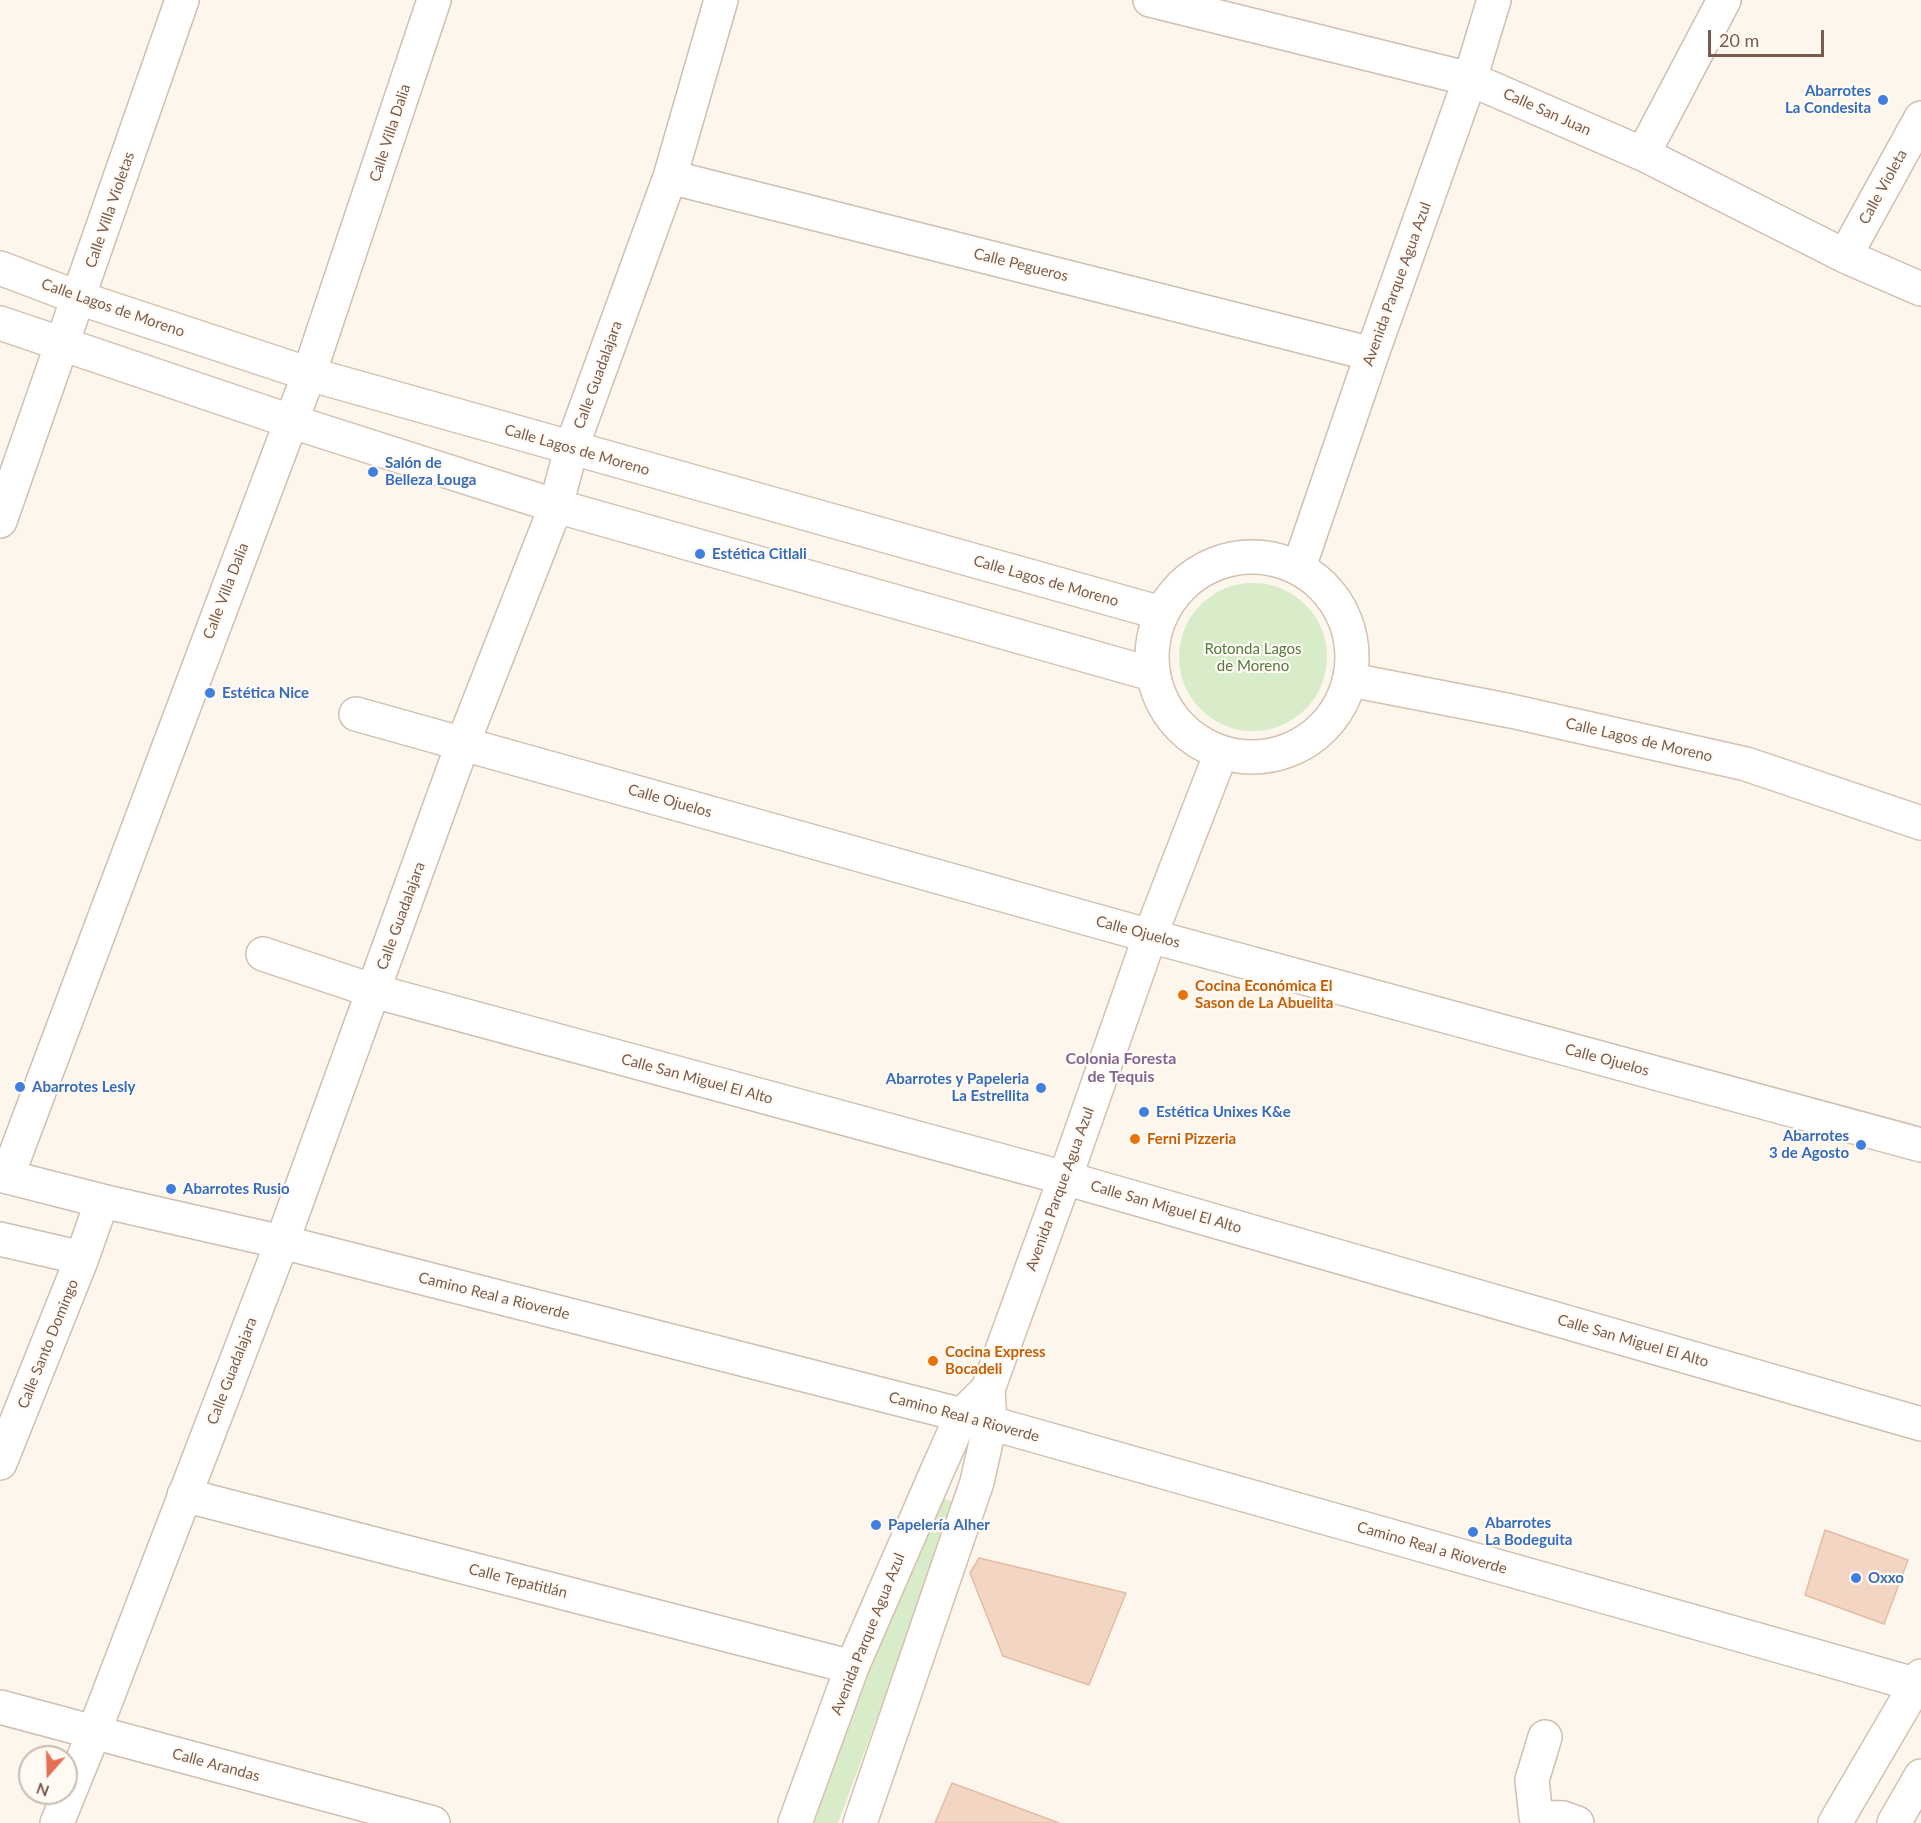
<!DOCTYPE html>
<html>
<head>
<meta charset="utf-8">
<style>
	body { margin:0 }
	#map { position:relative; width:1921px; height:1823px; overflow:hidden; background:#fdf6ec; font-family:Lato,sans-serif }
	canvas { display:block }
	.north { position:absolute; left:18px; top:1745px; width:60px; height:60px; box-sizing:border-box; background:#fffaf3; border:2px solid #cabbb1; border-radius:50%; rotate:200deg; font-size:16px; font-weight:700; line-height:24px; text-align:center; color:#7a5c4d }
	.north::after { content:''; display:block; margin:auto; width:21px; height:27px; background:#e76f51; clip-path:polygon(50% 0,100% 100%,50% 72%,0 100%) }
	.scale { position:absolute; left:1708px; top:30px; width:116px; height:27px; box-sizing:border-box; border:3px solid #7a5c4d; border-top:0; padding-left:8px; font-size:18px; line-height:21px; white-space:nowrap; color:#7a5c4d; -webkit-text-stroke:4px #fffaf3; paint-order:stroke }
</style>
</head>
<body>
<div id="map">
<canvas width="1921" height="1823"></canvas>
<div class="north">N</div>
<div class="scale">20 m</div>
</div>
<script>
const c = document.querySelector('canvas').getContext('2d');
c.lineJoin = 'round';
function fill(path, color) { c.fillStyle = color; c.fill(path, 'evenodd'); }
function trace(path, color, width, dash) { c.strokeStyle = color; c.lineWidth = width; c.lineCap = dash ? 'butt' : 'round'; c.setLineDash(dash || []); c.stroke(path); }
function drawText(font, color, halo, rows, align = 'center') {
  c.font = font + ' Lato,sans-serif'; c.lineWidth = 4.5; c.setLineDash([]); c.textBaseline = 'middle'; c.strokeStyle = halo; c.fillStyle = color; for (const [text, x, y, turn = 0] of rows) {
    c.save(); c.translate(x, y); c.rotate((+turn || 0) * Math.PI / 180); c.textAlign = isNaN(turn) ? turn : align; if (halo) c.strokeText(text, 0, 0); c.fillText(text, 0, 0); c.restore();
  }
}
const green = new Path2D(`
	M1179 657a74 74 0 1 1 148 0a74 74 0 1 1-148 0Z
	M935,1496l22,7 -119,320h-31z`);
const building = new Path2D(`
	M1825,1530l83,30 -24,64 -79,-29z
	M979,1558l147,35 -37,92 -86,-29 -33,-83z
	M952,1783l107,40h-124z`);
const street = new Path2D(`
	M1150,0l320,79 173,75 202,102 76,33
	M1643,154l81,-154
	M670,177l702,177
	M1845,256l76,-138
	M0,521l182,-521
	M1299,567l73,-213 98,-275 24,-79
	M356,714l794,222 771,209
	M263,954l111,37 691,187 856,246
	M0,1175l102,26 180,41 680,173 959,271
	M7,1177l302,-803 125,-374
	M0,1239l82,19
	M0,1463l82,-205 20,-57
	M184,1495l668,172
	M0,1707l433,116
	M1536,1817l-4,-37 13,-43
	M1536,1817l27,1 14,5
	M57,1823l37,-91 188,-490 181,-499 93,-237 15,-57 99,-272 51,-177`);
const secondary = new Path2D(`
	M0,268l79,30 230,76 852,239
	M0,323l290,98 266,85 596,168
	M1152 657a100 100 0 1 1 200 0a100 100 0 1 1-200 0Z
	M1351,680l160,31 235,53 175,59
	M795,1823l57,-156 86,-198 24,-54 26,-26
	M860,1823l117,-341 13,-58 -2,-35 77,-211 85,-242 71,-183
	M1835,1823l86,-147
	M1894,1823l27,-47`);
const markers = [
	[1883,100,6,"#3f7fe0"],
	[373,472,6,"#3f7fe0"],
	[700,554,6,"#3f7fe0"],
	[210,693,6,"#3f7fe0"],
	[1183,995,6,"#e8710a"],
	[20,1087,6,"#3f7fe0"],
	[1041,1088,6,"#3f7fe0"],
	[1144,1112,6,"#3f7fe0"],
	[1135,1139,6,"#e8710a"],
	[1861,1145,6,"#3f7fe0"],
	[171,1189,6,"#3f7fe0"],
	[933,1361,6,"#e8710a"],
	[876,1525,6,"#3f7fe0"],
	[1473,1532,6,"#3f7fe0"],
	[1856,1578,6,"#3f7fe0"]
];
const shopNames = [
	["Abarrotes",1871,91,"right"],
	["La Condesita",1871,108,"right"],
	["Salón de",385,463],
	["Belleza Louga",385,480],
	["Estética Citlali",712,554],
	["Estética Nice",222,693],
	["Abarrotes y Papeleria",1029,1079,"right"],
	["La Estrellita",1029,1096,"right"],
	["Abarrotes Lesly",32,1087],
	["Estética Unixes K&e",1156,1112],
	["Abarrotes",1849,1136,"right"],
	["3 de Agosto",1849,1153,"right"],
	["Abarrotes Rusio",183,1189],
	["Abarrotes",1485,1523],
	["La Bodeguita",1485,1540],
	["Papelería Alher",888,1525],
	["Oxxo",1868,1578]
];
const streetNames = [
	["Calle San Juan",1547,112,24],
	["Calle Villa Dalia",390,133,-72],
	["Calle Violeta",1883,187,-61],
	["Calle Villa Violetas",110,210,-71],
	["Calle Pegueros",1021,265,14],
	["Avenida Parque Agua Azul",1397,284,-70],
	["Calle Lagos de Moreno",113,308,19],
	["Calle Guadalajara",598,375,-70],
	["Calle Lagos de Moreno",577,450,16],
	["Calle Lagos de Moreno",1046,581,16],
	["Calle Villa Dalia",226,591,-69],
	["Calle Lagos de Moreno",1639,740,13],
	["Calle Ojuelos",670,801,16],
	["Calle Guadalajara",401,916,-70],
	["Calle Ojuelos",1138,932,15],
	["Calle Ojuelos",1607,1060,15],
	["Calle San Miguel El Alto",697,1079,15],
	["Avenida Parque Agua Azul",1060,1189,-70],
	["Calle San Miguel El Alto",1166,1207,16],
	["Camino Real a Rioverde",494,1296,14],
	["Calle San Miguel El Alto",1633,1341,16],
	["Calle Santo Domingo",48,1344,-68],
	["Calle Guadalajara",232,1371,-69],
	["Camino Real a Rioverde",964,1417,15],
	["Camino Real a Rioverde",1432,1548,16],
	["Calle Tepatitlán",518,1581,14],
	["Avenida Parque Agua Azul",868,1634,-68],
	["Calle Arandas",216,1765,15]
];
const parkNames = [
	["Rotonda Lagos",1253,649],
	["de Moreno",1253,666]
];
const foodNames = [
	["Cocina Económica El",1195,986],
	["Sason de La Abuelita",1195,1003],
	["Ferni Pizzeria",1147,1139],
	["Cocina Express",945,1352],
	["Bocadeli",945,1369]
];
const neighbourhoodNames = [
	["Colonia Foresta",1121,1059],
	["de Tequis",1121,1077]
];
fill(green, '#d8ecc9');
fill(building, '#f3d5c3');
trace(building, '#e6bba3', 1.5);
trace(street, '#d1beb0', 36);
trace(secondary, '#d6c0b0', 36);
trace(street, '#fff', 33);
trace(secondary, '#fff', 33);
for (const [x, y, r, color] of markers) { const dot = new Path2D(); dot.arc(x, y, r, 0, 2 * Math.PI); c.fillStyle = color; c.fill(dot); trace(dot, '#fffaf3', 2); }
drawText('bold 15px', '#366cbe', '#fffaf3', shopNames, 'left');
drawText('15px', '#7a5c4d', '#fffaf3', streetNames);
drawText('15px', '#537a41', '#fffaf3', parkNames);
drawText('bold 15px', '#c56008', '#fffaf3', foodNames, 'left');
drawText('bold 16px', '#846695', '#fffaf3', neighbourhoodNames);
</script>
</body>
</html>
